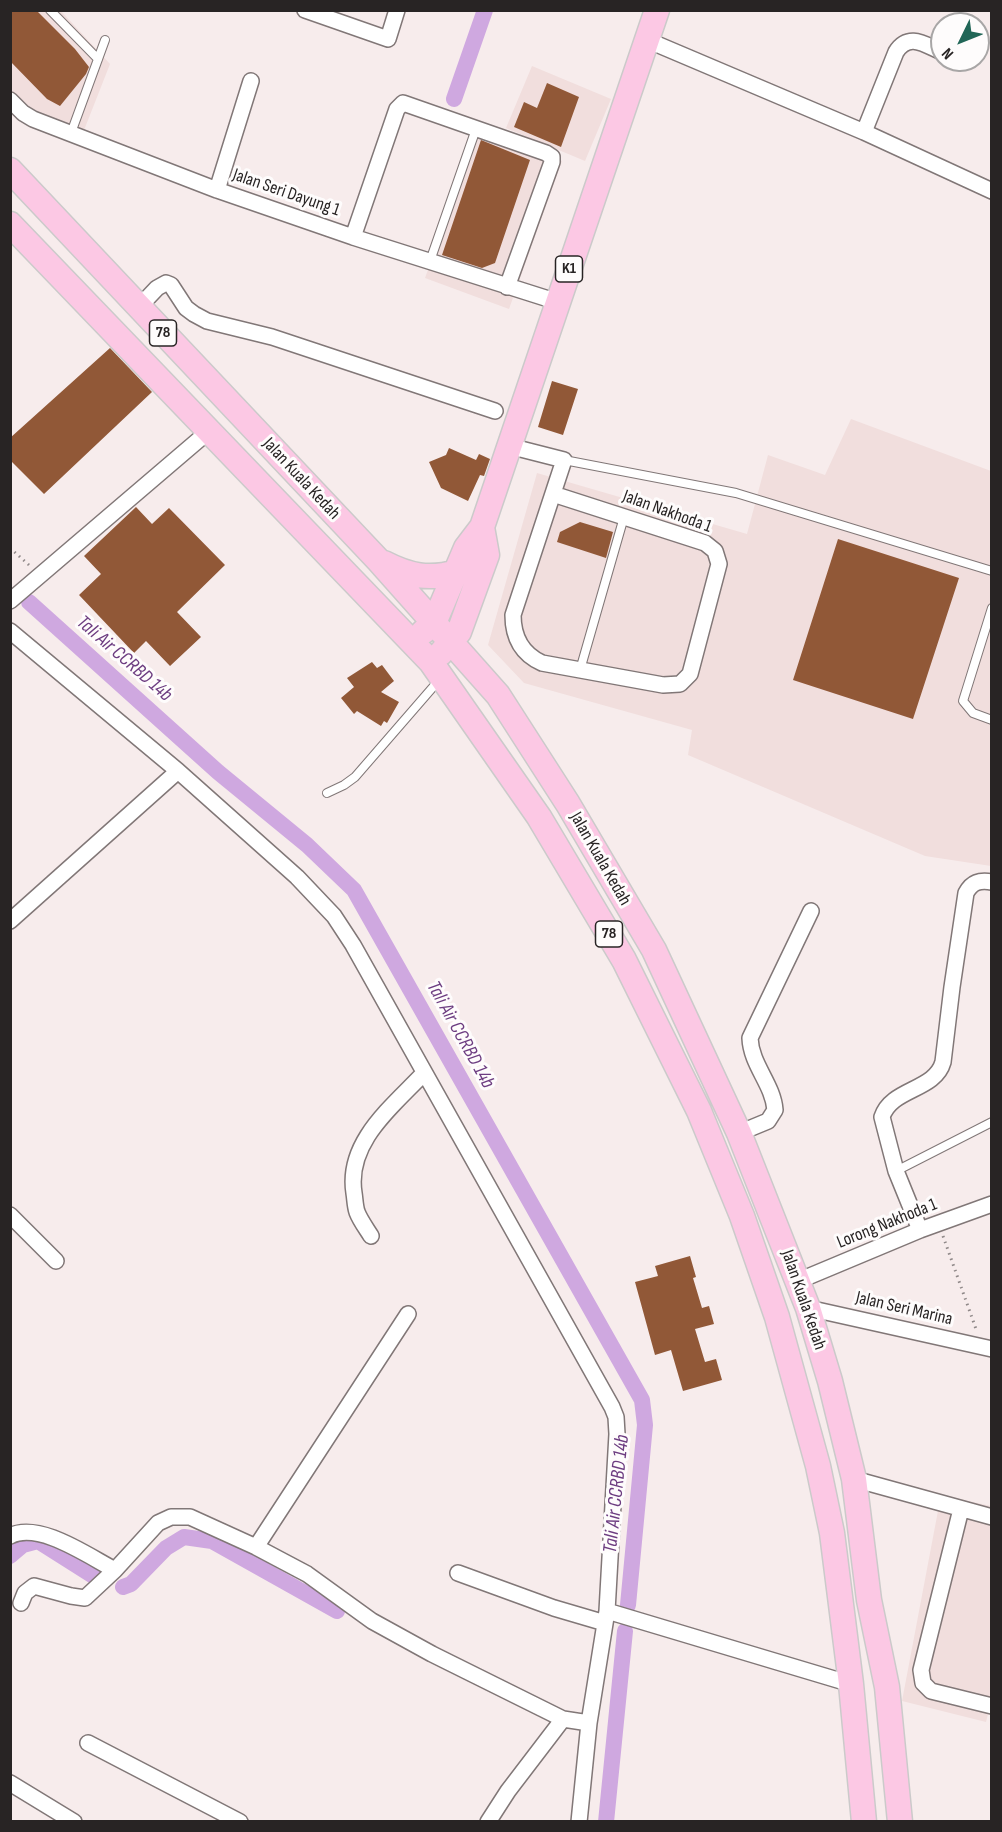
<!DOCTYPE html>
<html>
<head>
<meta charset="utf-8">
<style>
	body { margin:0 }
	#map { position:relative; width:1002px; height:1832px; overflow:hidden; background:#f7ecec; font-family:"Sofia Sans Condensed",sans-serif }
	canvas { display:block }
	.frame { position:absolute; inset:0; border:12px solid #282424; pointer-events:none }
	.north { position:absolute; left:930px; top:12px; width:60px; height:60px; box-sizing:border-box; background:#fefcfc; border:2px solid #a8a6a6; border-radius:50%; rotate:227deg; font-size:16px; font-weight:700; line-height:24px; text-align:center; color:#282424 }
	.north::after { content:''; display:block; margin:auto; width:21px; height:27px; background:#216657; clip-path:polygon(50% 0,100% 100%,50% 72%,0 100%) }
</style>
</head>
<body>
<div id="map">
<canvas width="1002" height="1832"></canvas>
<div class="frame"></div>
<div class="north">N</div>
</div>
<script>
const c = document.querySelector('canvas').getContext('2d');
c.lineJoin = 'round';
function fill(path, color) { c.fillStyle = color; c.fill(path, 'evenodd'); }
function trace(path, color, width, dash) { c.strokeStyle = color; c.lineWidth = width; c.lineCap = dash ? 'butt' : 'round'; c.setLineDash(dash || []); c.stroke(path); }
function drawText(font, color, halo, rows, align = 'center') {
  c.font = font + ' "Sofia Sans Condensed",sans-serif'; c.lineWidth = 6; c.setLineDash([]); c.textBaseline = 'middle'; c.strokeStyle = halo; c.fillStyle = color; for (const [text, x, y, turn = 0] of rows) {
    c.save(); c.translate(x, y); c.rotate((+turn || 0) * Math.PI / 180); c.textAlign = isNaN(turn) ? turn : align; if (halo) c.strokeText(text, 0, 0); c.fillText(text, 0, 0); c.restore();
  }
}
const built = new Path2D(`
	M11,11h50l49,53 -31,79 -57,-21 -11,-12z
	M532,66l79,33 -26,62 -79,-33z
	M480,125l82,36 -53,148 -84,-31z
	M851,419l140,52v395l-66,-10 -237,-101 4,-25 -168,-47 -36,-38 49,-172 210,61 21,-79 57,20z
	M941,1495l50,11 1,192 -6,24 -84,-21z`);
const canal = new Path2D(`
	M454,99l31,-89
	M29,602l189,170 89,73 47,45 288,510 3,25 -17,180
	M10,1556l13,-11 15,-4 60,38
	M123,1587l8,-3 35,-36 18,-11 28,4 125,70
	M606,1822l19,-191`);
const building = new Path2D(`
	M10,10h26l39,39 14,18 -3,7 -26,32 -13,-7 -37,-38z
	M547,83l32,14 -18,50 -47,-20 10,-25 13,6z
	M481,140l49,20 -35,103 -13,5 -40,-13z
	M110,348l42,44 -108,102 -34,-34v-22z
	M552,381l26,8 -15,46 -25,-8z
	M449,448l27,12 3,-6 11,5 -6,17 -4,-1 -12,26 -27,-13 -12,-26 17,-7z
	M136,507l16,17 17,-16 56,57 -48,47 24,25 -31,29 -24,-25 -12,12 -55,-58 22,-21 -17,-18z
	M580,522l33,10 -7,26 -49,-16 3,-10z
	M838,539l121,39 -46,141 -120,-39z
	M372,662l5,6 5,-3 12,16 -13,11 18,10 -12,21 -3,-2 -3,5 -24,-15 -3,3 -13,-16 13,-11 -7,-9z
	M690,1256l6,21 -3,1 9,30 7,-2 5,18 -19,5 10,33 11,-3 6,21 -39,11 -12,-41 -16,5 -20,-73 23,-6 -3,-10z`);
const path = new Path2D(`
	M10,548l19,17
	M943,1236l33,93`);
const service = new Path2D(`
	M50,10l48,49
	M71,133l34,-93
	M430,261l46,-132
	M564,460l172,33 256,78
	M992,608l-29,93 10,12 19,7
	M580,670l44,-153
	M327,793l17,-8 11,-8 85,-98
	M896,1171l96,-49`);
const minor = new Path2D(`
	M305,10l83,29 9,-29
	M647,40l217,92 128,59
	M10,100l13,13 10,6 184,71 136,47 205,65
	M864,132l32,-80c13,-20 29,-7 46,0
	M217,190l34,-109
	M353,237l44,-128 6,-6 143,50 6,4v5l-45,125
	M139,307l18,-19 9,-5 5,2 15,23 8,6 13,7 65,16 223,74
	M509,446l55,14 -51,155c0,22 9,39 29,48l121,22 17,-1 10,-10 29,-110 -4,-13 -10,-8 -152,-49
	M10,601l199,-170
	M10,631l168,140 119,106 37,39 19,29 259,462 4,10 1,17 -10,177 -18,112 -10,99
	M10,921l168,-150
	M739,1133l29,-12 7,-11c-2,-26 -24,-45 -25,-72l61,-127
	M10,1215l46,46
	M920,1230l-24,-59 -14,-54c9,-29 53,-26 61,-55l9,-75 14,-94c6,-11 13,-13 26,-11
	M371,1236c-5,-8 -11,-16 -14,-24 -2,-6 -2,-13 -3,-19 -8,-51 38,-86 70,-120
	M798,1281l122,-51 72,-26
	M808,1308l184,41
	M854,1479l138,38
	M961,1509l-40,161 2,13 8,8 61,15
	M10,1536c29,-15 78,20 105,34l43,-47 13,-6h19l66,30 51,27 65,47 60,33 131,65 26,4
	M256,1547l152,-233
	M458,1573l96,35 51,15
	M21,1603l4,-10 9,-7 37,10 14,2 30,-28
	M607,1611l244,73
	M88,1743l152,79
	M10,1783l64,39
	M488,1822l20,-31 55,-72`);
const primary = new Path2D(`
	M10,170l369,391 119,134 70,109 86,146 85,183 69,175 22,73 24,98 15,121 18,87 13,135
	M10,224l421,438 108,155 85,143 75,151 43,105 35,101 41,149 14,67 19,151 13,138
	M384,563c25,13 45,17 73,9
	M423,632l11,-9 32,-75 16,-21 175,-517
	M441,653l18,-21 28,-77 -5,-28`);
const shields = [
	[569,269,27],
	[163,333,27],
	[609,934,27]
];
const shieldNames = [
	["K1",569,269],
	["78",163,333],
	["78",609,934]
];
const streetNames = [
	["Jalan Seri Dayung 1",286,193,19],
	["Jalan Kuala Kedah",301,479,47],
	["Jalan Nakhoda 1",667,512,20],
	["Jalan Kuala Kedah",600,859,60],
	["Lorong Nakhoda 1",887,1224,-22],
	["Jalan Kuala Kedah",803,1300,71],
	["Jalan Seri Marina",904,1309,13]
];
const waterNames = [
	["Tali Air CCRBD 14b",124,659,41],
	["Tali Air CCRBD 14b",460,1035,61],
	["Tali Air CCRBD 14b",617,1494,-84]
];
fill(built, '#f1dedd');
trace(canal, '#cfa8e0', 16);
fill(building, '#915837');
trace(service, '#817777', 10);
trace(minor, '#817777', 18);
trace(primary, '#cbcaca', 27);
trace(path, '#908989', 3, [1.5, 4.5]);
trace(service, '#fff', 8);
trace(minor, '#fff', 15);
trace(primary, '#fcc8e4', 24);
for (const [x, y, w] of shields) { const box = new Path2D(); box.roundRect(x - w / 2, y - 13, w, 26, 4.5); c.fillStyle = '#fefcfc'; c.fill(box); trace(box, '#282424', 1.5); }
drawText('bold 16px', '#282424', null, shieldNames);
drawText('18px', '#282424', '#fefcfc', streetNames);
drawText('italic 20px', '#6d3d81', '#fefcfc', waterNames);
</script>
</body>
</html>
